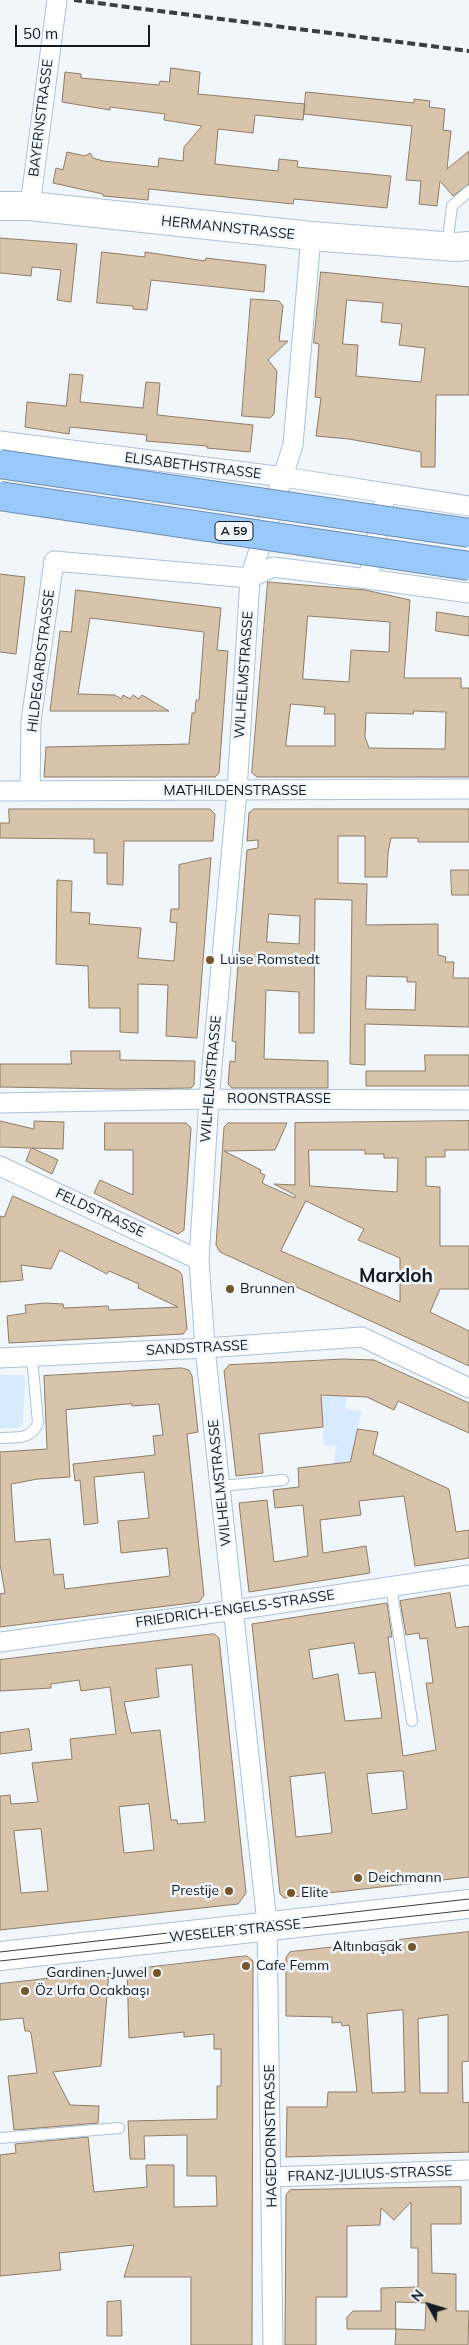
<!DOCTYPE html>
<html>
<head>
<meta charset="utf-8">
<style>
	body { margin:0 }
	#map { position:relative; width:469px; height:2345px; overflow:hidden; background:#f1f6fb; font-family:Mulish,sans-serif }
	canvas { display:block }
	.north { position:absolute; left:404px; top:2280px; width:50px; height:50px; -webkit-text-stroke:4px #f1f6fb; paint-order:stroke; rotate:309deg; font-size:14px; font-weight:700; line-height:20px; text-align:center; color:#121a22 }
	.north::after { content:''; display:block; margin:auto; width:18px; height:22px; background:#121a22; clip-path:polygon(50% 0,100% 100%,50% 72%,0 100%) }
	.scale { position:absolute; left:15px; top:25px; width:135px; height:22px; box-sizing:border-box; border:2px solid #121a22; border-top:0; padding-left:6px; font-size:15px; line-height:18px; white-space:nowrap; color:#121a22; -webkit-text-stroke:4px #f1f6fb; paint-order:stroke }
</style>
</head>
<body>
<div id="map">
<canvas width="469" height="2345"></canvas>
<div class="north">N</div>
<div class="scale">50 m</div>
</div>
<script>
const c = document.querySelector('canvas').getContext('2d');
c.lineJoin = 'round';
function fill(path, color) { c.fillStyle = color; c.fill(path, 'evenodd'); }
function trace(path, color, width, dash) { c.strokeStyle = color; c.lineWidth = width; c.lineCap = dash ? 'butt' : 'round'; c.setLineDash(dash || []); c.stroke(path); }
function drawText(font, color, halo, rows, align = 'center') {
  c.font = font + ' Mulish,sans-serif'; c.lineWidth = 5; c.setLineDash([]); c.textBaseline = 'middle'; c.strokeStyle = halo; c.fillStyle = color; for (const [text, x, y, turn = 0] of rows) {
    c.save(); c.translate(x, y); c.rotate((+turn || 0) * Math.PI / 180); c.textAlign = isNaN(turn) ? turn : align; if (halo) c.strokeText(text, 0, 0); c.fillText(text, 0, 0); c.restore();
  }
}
const green = new Path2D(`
	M0,1375h23l2,4 -2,45 -4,4h-19z
	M347,1394l-2,15 17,2 -12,51 -17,2 4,-18 -13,-1 -3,-49z`);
const building = new Path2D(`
	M171,68l29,4 -2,22 107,10 -2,16 -48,-5 -2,18 -35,-4 -3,35 63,7 1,-12 19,2 -1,6 94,9 -4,32 -93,-9 -1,5 -144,-15 -1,11 -45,-4v-2l-50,-11 3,-15 7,2 4,-18 18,4 5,-3 3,5 10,3 55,6 1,-9 24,3 1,-14 18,-21 -38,-6 1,-6 -55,-7v3l-48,-8 3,-30 16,2v4l78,7 1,-4 9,1z
	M306,92l108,11v-4l16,2 -1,6 16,2 -2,21 8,1 -4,38 22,-18v33l-16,12 -13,-15 -3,25 -18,-2 2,-23 -15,-1 6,-54 -108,-12z
	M0,238l77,6 -6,58 -14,-2 4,-30 -29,-3 -1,9 -31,-3z
	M102,252l43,5v-5l60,9 1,-3 60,7 -2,27 -113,-12 -4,30 -14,-1v-3l-36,-3z
	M321,272l148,15v108h-33l-1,72h-14v-15l-72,-13 -33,-3 5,-38 -6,-1 4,-53 -5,-1zM347,300l36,3 -2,19 21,2 -3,21 26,3 -4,34 -65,-6 2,-31 -15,-1z
	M251,299l28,2 4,5 -4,35h9l-20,19 9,11 -3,43 -4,4 -28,-2z
	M70,374l13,1 -3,27 63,6 3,-26 14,1 -3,32 96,10 -3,27 -43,-4v-2l-61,-5 1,-6 -77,-8 -1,7 -44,-7 2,-25 39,4z
	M0,574l25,3 -9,77 -16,-2z
	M268,582l97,8 45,10 -6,78h57v10h8v89h-212l-5,-4zM308,616l82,6 -1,30 -38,-2 -2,32 -46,-3zM291,704l34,3 -1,7h11v32h-49zM414,711l32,1 -1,37 -76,-1 -4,-11 1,-24 47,1z
	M76,590l145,18 -4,42 11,1 -9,122 -4,4h-171l2,-30 143,-3 3,-31h3l1,-13h3l5,-68 -114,-14 -12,76 37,1 6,4 2,-4 7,4 3,-4 6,4 3,-4 27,16h-119l10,-80 11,1z
	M437,612l32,5v19l-33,-5z
	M9,809h201l5,5 -2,27h-89l-1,44 -16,-1v-31h-13v-14l-94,-1v-15h9z
	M254,809h215v33h-51v-4h-27l-3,14 -1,25h-22v-41h-27v47l29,1 -1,41 72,-1v31l8,2 -1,5h9l-1,16h16v49l-104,-3v41l-15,-1 2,-164 -37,-1 -1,134h-15v-41l-33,-2 -2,69 64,2v27h-96l-4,-4 2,-23 5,1 1,-20 -4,-1 15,-191 11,-2v-8l-11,1 2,-28zM269,914l31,2 -1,28 -32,-2zM367,976l40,1v5h9l-1,28 -49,-1z
	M211,858l-14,180 -31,-2 2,-51 -30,-1v49l-18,-1v-24h-31l-1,-42 -32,-2 1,-84 15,1 -1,31 19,1 -1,11 52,4 -3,30 36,3 3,-38 -7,-1 1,-13h8v-44z
	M451,870h18v25h-17z
	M71,1051h49v9l75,1 -1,24 -3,3 -72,1 -119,-2v-23h71z
	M425,1055h44v31h-103v-15h59z
	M0,1121l34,8v-8l30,1 -1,27 -31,-1 26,12 -6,14 -26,-13 5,-13 -31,-1z
	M469,1121v29h-24v7h-19v29l14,1v59h29v43h-29l-10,23 39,19v35l-249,-114 -4,-7 8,-118 4,-4h59l-12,27 -51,1 37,19 -1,3 5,2 -3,8 33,15v-3l-21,-11 21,1v-62zM309,1150h56v4h19v4h14l-1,34 -87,-6zM306,1201l58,28 -6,11 42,18v44l-119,-51z
	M105,1123h81l5,5 -7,102 -6,4 -84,-41 6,-13 33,15v-45h-28z
	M13,1196l166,75 3,4 5,54 -4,5 -174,9 -2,-27 19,-3 -1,-8 20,-2 18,1 1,4 44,-2 1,4 69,-3 -40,-19 1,-4 -30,-13 -2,3 -47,-24 -9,19 -30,-4 2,15 -23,2v-66l4,1z
	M344,1359l30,1 95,43v30l-71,-32 -4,9 -27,-13 -46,-2 2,32 -64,7 4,39 -27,3 -12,-105 5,-6z
	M182,1368l7,2 3,6 6,56 -11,2 17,161 -5,7 -199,25v-33l5,-1 -5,-29v-112l47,-3 -3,-73zM132,1404v2l27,-2 4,31 -10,1 2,19 -82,9 2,17 5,-1 4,45 14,-2 -4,-46 50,-5 5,46 -31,3 3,32 46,-5 3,28 -105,13 -2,-15 -9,1 -4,-36 -35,3 -4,-58 27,-5 32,-2 -4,-67z
	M358,1429l20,3 -5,22 76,35 7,43 13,-2v28l-54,8 -11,-70 -45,5 2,14 -41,5 3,33 43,-7 4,27 -121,19 -10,-89 28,-3 7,62 34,-6 -5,-51 -28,3 -2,-18 26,-3 -1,-19 52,-6z
	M450,1593l6,35 13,-2v251l-185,21 -4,-4 -28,-270 135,-21 5,34h-4l15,119 33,-6 -10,-67h7l-6,-45 -7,1 -1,-6 -13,2 -6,-34zM354,1643l5,31 16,-2 7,46 -37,3 -7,-47 -25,5 -4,-29zM403,1771l4,38 -35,5 -5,-40zM325,1773l7,60 -36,4 -6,-60z
	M214,1634l5,4 27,255 -8,11 -238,26v-134l10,-1 1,9 27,-2 -6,-39 40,-4 -2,-20 46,-5 -6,-47 -29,4 -2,-11 -28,4v4l-51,3v-31zM192,1665l13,157 -27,2 -1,-4h-6l-11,-90 -29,3 -7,-31 35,-5 -3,-28zM149,1804l5,46 -30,3 -5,-46zM41,1829l7,62 -27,2 -7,-62z
	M29,1729l3,21 -32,4v-21z
	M469,1932v129l-7,1 1,41 6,-1v50l-183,5 1,-50h40l1,-15h29l-8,-67 -7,1 -1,-4 -9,1v-6l-46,-1v-59l4,-5zM403,2010l2,82 -33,1 -5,-79zM448,2015v78h-28l-2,-74z
	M247,1956l6,5 -1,384h-61v-68h-67l10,-32 -75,8 2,17 -61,6v-121l16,-2 -1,-9 73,-7 6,55 53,-5 -1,-22h28v42l43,-1 -1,-30h-29v-41l-43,1 1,23h-15l-2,-38 89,-2v-33h4v-37h-7v-15l-30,3v-5l-55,6 -2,-68z
	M109,1972l-8,94 -48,6 17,33 29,1 -1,17 -84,7 -6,-54 29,-3 -6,-40 -2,-2h-4l-2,-13 -23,2v-36z
	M461,2187v37h-30l1,49 24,1v37h13l-1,34h-73l1,-16h-49v-12l6,-6h28v-23l37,-1v-39h-7v-46l-17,18 -13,-12 -1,17 -33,1v71h-31v48h-31l1,-150 4,-5zM396,2302l30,1 -1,27 -29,-1z
	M121,2301l1,35h-15v-34z`);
const lane = new Path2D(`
	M447,246l5,-40 17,-15
	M0,1438c17,-1 31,2 38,-15l-6,-66
	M221,1486l62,-6
	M391,1586l21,135
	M0,2138l119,-10`);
const street = new Path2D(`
	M30,206l27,-206
	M0,441l284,36 185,29
	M368,579l101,14
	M0,791l469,-2
	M30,791l1,-70 23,-160 196,17 23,-11 95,12 18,-86
	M0,1103l209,-4 260,1
	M0,1166l199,94
	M0,1358l205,-10 157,-11 107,51
	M0,1642l235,-32 234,-35
	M272,2177l197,-7
	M273,2345l-6,-422 -62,-575 -6,-88 10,-161 28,-308 13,-213 43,-133 18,-209`);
const secondary = new Path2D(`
	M0,206h30l281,30 145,11 13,-1
	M0,1956l469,-52`);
const tram = new Path2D(`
	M0,1952l469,-53
	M0,1961l469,-51`);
const rail = new Path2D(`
	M74,0l395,51`);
const highwayBridge = new Path2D(`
	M0,464l469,69
	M0,496l469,70`);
const markers = [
	[210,960,5,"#75562b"],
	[230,1289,5,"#75562b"],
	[358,1878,5,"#75562b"],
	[229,1891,5,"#75562b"],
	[291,1893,5,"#75562b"],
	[412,1947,5,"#75562b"],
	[246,1966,5,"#75562b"],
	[157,1973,5,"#75562b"],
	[25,1991,5,"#75562b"]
];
const shields = [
	[234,531,38]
];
const shieldNames = [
	["A 59",234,531]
];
const streetNames = [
	["BAYERNSTRASSE",41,118,-83],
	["HERMANNSTRASSE",228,228,6],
	["ELISABETHSTRASSE",193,466,7],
	["HILDEGARDSTRASSE",41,661,-83],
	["WILHELMSTRASSE",244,675,-86],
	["MATHILDENSTRASSE",235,791],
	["WILHELMSTRASSE",211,1079,-85],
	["ROONSTRASSE",279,1099],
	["FELDSTRASSE",100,1213,25],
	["SANDSTRASSE",197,1348,-3],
	["WILHELMSTRASSE",220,1483,-96],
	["FRIEDRICH-ENGELS-STRASSE",235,1609,-8],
	["WESELER STRASSE",235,1931,-6],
	["HAGEDORNSTRASSE",271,2136,-91],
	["FRANZ-JULIUS-STRASSE",370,2174,-2]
];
const poiNames = [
	["Luise Romstedt",220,960],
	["Brunnen",240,1289],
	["Deichmann",368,1878],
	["Prestije",219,1891,"right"],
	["Elite",301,1893],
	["Altınbaşak",402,1947,"right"],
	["Cafe Femm",256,1966],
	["Gardinen-Juwel",147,1973,"right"],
	["Öz Urfa Ocakbaşı",35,1991]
];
const districtNames = [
	["Marxloh",396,1276]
];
fill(green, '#d7eafe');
fill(building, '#d8c4ab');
trace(building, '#8e7b64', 1);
trace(lane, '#abc1d9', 12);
trace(street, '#abc1d9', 21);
trace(secondary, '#abc1d9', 30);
trace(lane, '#fff', 10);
trace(street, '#fff', 19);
trace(secondary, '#fff', 28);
trace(tram, '#373e46', 1);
trace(rail, '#373e46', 4, [8, 4]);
trace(highwayBridge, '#6a8caf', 30, []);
trace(highwayBridge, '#99c9fb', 28);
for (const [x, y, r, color] of markers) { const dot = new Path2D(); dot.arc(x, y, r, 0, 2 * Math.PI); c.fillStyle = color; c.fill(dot); trace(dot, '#f1f6fb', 2); }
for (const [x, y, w] of shields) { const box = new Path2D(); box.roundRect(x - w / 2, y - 9.5, w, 19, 4); c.fillStyle = '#f1f6fb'; c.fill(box); trace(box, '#121a22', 1); }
drawText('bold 12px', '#121a22', null, shieldNames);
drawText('14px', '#121a22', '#f1f6fb', streetNames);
drawText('14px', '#121a22', '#f1f6fb', poiNames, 'left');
drawText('bold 19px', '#121a22', '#f1f6fb', districtNames);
</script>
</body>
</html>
